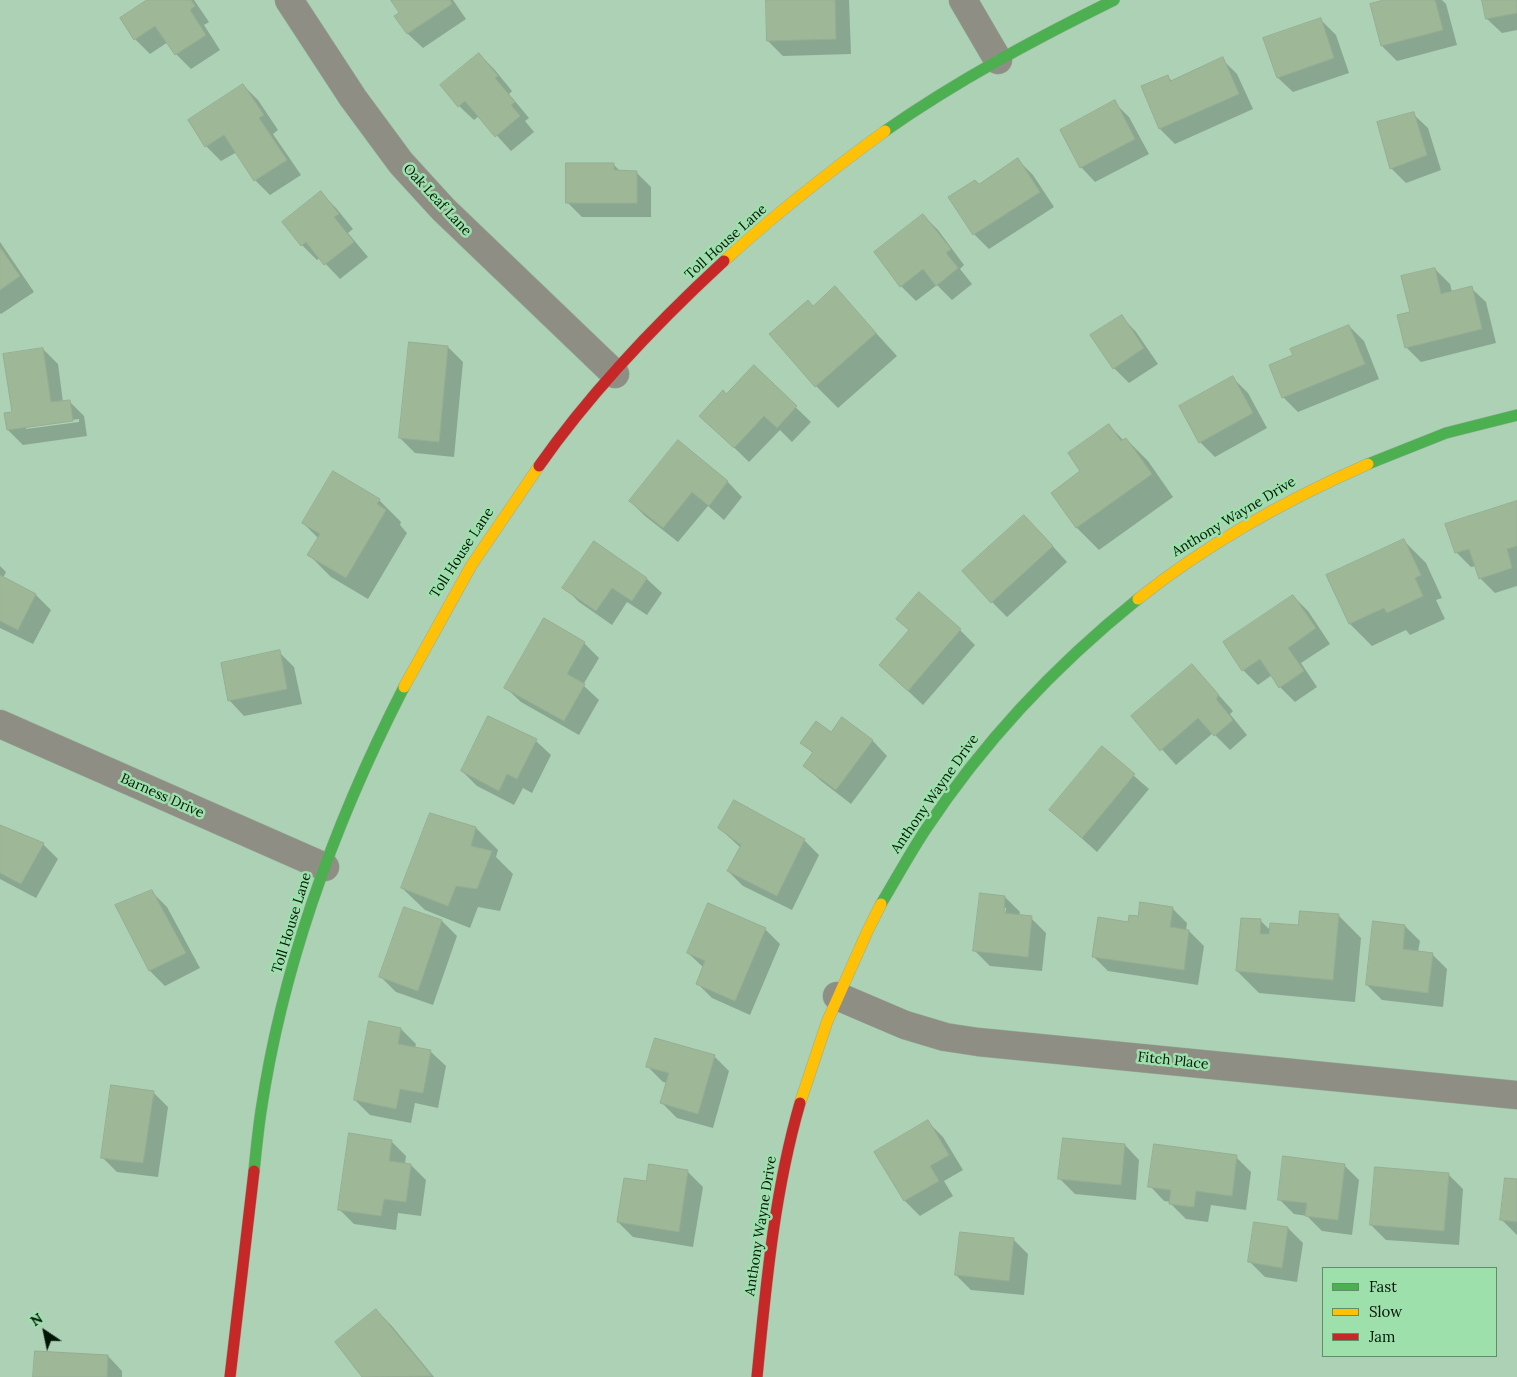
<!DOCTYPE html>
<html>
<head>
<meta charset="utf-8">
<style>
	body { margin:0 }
	#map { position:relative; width:1517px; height:1377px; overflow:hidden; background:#acd1b4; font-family:Lora,serif }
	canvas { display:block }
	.legend { position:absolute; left:1322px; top:1267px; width:175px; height:90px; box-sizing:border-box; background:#9de0ac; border:1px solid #5e8f69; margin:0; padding:6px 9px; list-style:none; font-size:15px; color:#001505 }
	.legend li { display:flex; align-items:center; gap:10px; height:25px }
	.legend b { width:25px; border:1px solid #5e8f69 }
	.north { position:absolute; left:20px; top:1307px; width:50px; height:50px; -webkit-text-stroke:4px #9de0ac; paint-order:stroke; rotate:326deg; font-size:14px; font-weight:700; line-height:20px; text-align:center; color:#001505 }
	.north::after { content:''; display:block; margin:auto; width:18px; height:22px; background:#001505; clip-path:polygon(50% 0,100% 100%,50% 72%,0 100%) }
</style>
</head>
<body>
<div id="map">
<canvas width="1517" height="1377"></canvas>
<ul class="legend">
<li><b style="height:6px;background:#4caf50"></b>Fast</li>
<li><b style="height:6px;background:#ffc107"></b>Slow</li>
<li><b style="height:6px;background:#c62828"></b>Jam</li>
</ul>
<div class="north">N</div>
</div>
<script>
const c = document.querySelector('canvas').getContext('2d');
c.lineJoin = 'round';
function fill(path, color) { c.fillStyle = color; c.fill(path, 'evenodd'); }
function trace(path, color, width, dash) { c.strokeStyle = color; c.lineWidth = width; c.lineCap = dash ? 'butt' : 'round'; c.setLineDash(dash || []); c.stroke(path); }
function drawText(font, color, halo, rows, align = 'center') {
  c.font = font + ' Lora,serif'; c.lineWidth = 5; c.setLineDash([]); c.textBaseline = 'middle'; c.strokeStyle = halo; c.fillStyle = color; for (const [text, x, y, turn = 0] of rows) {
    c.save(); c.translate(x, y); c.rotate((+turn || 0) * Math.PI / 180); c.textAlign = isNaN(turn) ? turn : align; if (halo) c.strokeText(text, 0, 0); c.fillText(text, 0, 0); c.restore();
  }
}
const shadow = new Path2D(`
	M149,0h45l15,22 -5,3 16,25 -29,19 -15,-15 -8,-12 -18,12 -15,-15z
	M392,0h61l13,19 -43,29 -15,-14 -12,-18 5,-3z
	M792,0h57l2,54 -68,2 -15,-15z
	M1389,0h53l4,4 11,41 -60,16 -15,-15z
	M1483,0h34v30l-15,3 -15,-14z
	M1321,20l15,15 13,38 -56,19 -15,-14z
	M479,54l15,15 18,22 -3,3 20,24 -4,3 9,11 -23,19 -32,-35 -5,4 -15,-14z
	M1222,59l15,15 16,35 -78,35 -15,-15 -18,-42 25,-11 5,5z
	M243,85l15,15 20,30 -5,4 28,41 -31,20 -15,-15 -18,-28 -16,9 -15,-15 -17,-25z
	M1114,102l15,15 20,37 -54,28 -14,-15z
	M1413,114l15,14 13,42 -35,13 -15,-15z
	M1018,160l15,15 21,32 -65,42 -15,-15 -24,-36 29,-13z
	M613,164l8,8h15l15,15v30h-69l-15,-15z
	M321,193l15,15 17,21 -5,4 20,24 -28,22 -20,-21 -3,2 -15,-15 -18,-23z
	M923,215l15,15 26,35 -4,4 12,15 -20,16 -15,-15 -21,16 -15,-15 -26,-33z
	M0,242l34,50 -33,22 -1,-1z
	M1435,269l15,15 2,8 19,-4 15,14 10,41 -75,19 -15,-15 6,-35z
	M835,288l62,68 -59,52 -22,-22z
	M1122,317l14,15 22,32 -29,19 -15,-15z
	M1349,326l15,15 15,38 -81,33 -15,-15z
	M410,343l38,4 15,15 -9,95 -39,-4 -15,-15z
	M43,349l15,15 5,38 6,-1 15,15 3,20 -64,9 -15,-15 5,-17zM79,419v3l-53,7v-3z
	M754,367l57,55 -19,20 -12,-12 -31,32 -33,-32z
	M1233,378l15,15 19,35 -52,29 -15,-15z
	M1109,425l15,16 2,-2 22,22 25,36 -74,53 -22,-22 -25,-35 30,-21z
	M678,442l50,40 14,15 -18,23 -16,-14 -30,36 -33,-26 -15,-15z
	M379,500l22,22 -1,3 7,8 -39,66 -37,-22 -22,-22 10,-16 -16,-16z
	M1517,502v84l-22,7 -15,-15 -4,-12 -5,1 -15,-15z
	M1039,531l28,31 -60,55 -15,-15z
	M1404,541l22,22 16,35 -6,2 9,19 -35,16 -4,-5 -34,16 -22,-22 -23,-48z
	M595,543l52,36 15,14 -15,22 -20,-13 -15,23 -33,-23 -15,-15z
	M0,566l6,6 -3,6 33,17 15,15 -18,34 -33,-16z
	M1293,596l15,15 22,33 -29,19 16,24 -22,15 -15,-15 -8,-12 -14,10 -15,-15z
	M897,619l63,11 15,15 -52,60 -43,-40 30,-34z
	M584,643l15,15 -16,27 16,15 -20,35 -58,-33 -15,-14z
	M279,652l15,15 8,37 -58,12 -14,-15z
	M1192,665l41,46 -3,3 17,21 -17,15 -17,-17 -37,32 -44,-49z
	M842,718l31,23 14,15 -36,48 -31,-24 -15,-14 9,-12 -12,-11 29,-9z
	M536,741l15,14 -19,38 -9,-5 -9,17 -37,-19 -15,-15z
	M1102,748l47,41 -52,63 -47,-42z
	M0,826l43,18 15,15 -22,39 -36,-19z
	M476,828l22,22 -2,7 17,17 -13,37 -22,-4 -8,21 -45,-18 -23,-22z
	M719,828l85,12 15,15 -27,55 -49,-24 -15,-15 13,-23z
	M152,892l15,15 33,61 -35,18 -15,-15 -33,-65z
	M1005,897l15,15 -1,4 12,2 15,15 -4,38 -52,-5 -15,-15zM1003,908h3l-2,12z
	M1172,908l15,15 -1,8h3l15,15 -6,39 -90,-14 -15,-15 36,-33 10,-5z
	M1339,916l22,22 -6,64 -96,-9 -22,-22 24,-50 10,10 28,-5z
	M442,921l15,15 -24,69 -37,-13 -15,-15z
	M1405,926l15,15 -2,11 14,2 15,15 -4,38 -61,-7 -15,-15z
	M765,929l15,15 -30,71 -38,-17 -15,-15 7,-15 -16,-15z
	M401,1029l15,15 -1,4 16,4 15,14 -8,42 -23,-5 -4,20 -41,-8 -15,-15z
	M714,1056l15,15 -16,57 -36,-10 -15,-15 5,-20 -4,-1 -15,-15z
	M153,1092l15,15 -10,70 -41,-5 -15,-15z
	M928,1122l15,15 20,33 -19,11 9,15 -33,20 -15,-15 -29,-48z
	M391,1141l15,15 -1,8 6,1 15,15 -5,36 -23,-3 -2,17 -42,-6 -15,-15z
	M1125,1145l14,15 -3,40 -61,-6 -15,-15z
	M1236,1157l15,15 -5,38 -35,-5 -3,17 -22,-3 -15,-15v-2l-7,-1 -14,-15z
	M1344,1165l15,15 -7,55 -30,-4 -15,-15 -13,-2 -15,-15z
	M688,1172l15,15 -10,60 -60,-10 -15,-15 29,-40z
	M1448,1174l15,15 -4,56 -73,-5 -15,-15z
	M1517,1181v54l-15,-15z
	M1288,1228l15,15 -6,39 -32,-5 -15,-15z
	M1013,1239l15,15 -4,41 -53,-5 -15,-15z
	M376,1310l15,15 43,52h-70l-27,-35z
	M108,1356l14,15v6h-88z`);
const building = new Path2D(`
	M147,0h44l4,6 -5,4 16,25 -31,20 -20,-29 -21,14 -14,-22z
	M391,0h59l2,4 -45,30 -13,-18 5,-3z
	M766,0h69l1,39 -69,2z
	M1384,0h51l8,30 -62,16 -11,-42z
	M1482,0h35v13l-31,6z
	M1321,18l13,40 -57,20 -14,-40z
	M479,53l19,23 -3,2 20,24 -4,3 9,11 -25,21 -30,-36 -7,6 -18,-22z
	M1223,57l16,37 -80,35 -18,-43 27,-11 2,6z
	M243,84l21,31 -5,3 28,42 -33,21 -30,-46 -19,12 -17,-27z
	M1115,100l20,39 -55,29 -20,-38z
	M1414,112l13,43 -37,14 -13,-47z
	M1018,158l22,34 -67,43 -25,-38 27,-17 4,4z
	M566,163h48v7l23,1v32h-71z
	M321,191l18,23 -5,3 20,25 -30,23 -18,-23 -5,4 -19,-24z
	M923,214l28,35 -5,4 12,15 -22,18 -13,-17 -23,18 -26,-35z
	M0,247l20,29 -20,14z
	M1435,268l6,26 31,-8 10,43 -77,19 -8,-33 13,-3 -9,-36z
	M835,286l41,47 -61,54 -46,-53 39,-34 5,6z
	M1122,315l22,33 -31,21 -23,-34z
	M1349,325l16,39 -83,34 -13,-33 24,-10 -3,-6z
	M409,342l39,4 -9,96 -40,-4z
	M43,348l8,54 19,-2 3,21 -66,9 -3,-17 8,-1 -9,-58z
	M754,365l43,41 -20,22 -13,-12 -30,32 -35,-32 24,-26 3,4z
	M1233,376l20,37 -54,30 -20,-37z
	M1109,424l12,17 5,-3 26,36 -76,54 -25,-35 29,-22 -12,-18z
	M678,440l50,41 -19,25 -17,-14 -29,36 -34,-27z
	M333,471l47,28 -3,5 9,6 -40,68 -39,-23 13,-21 -18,-11z
	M1517,501v45l-10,3 5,19 -33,11 -10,-30 -14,4 -10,-29z
	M1024,515l29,31 -62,57 -29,-32z
	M1404,539l17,36 -6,3 8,18 -36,17 -3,-5 -35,16 -23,-49z
	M594,541l53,37 -15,23 -20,-13 -16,23 -34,-23z
	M0,575l36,19 -18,36 -18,-9z
	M919,592l42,37 -53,62 -29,-26 30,-35 -13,-11z
	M1293,595l23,33 -28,20 16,23 -25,17 -19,-29 -18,12 -19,-29z
	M544,618l41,24 -18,32 18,10 -21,37 -60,-33z
	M280,650l7,39 -59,12 -7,-38z
	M1192,664l27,31 -3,4 17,21 -19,16 -16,-18 -38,33 -29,-35z
	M488,716l49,23 -20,40 -10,-5 -8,17 -38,-20z
	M842,717l31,23 -37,50 -33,-24 10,-14 -13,-9 16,-22 15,11z
	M1102,746l33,28 -53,64 -33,-28z
	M734,800l71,39 -28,57 -50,-25 14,-26 -23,-17z
	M430,813l46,14 -5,19 21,5 -15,38 -21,-3 -8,20 -47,-18z
	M0,825l44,18 -23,41 -21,-11z
	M152,890l34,63 -37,18 -34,-66z
	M980,893l25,3 -1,17 28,3 -4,41 -55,-6z
	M1140,902l33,5 -3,20 19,3 -5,40 -92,-13 6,-40 30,5 1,-7 9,1z
	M708,903l58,25 -31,73 -39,-17 9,-23 -18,-8z
	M404,907l38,13 -24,71 -39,-14z
	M1300,911l39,3 -6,66 -97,-9 5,-53 20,1 -1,15h9l1,-11 28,2z
	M1373,921l32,4 -2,24 30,4 -5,40 -62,-8z
	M369,1021l32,7 -3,16 33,6 -8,43 -23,-4 -4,20 -42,-9z
	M655,1038l60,17 -17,59 -38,-11 9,-30 -23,-6z
	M111,1085l43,6 -11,72 -42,-5z
	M928,1120l21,35 -19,11 9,15 -35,20 -30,-49z
	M349,1133l43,7 -3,21 22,3 -5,38 -22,-3 -3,17 -43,-6z
	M1063,1138l62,6 -4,41 -63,-6z
	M1154,1144l83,11 -5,41 -36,-5 -2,16 -25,-3 2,-14 -23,-3z
	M1283,1156l62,8 -7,56 -33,-4 2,-13 -29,-3z
	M649,1164l39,6 -9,62 -62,-10 7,-44 22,3z
	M1375,1167l74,6 -5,58 -74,-6z
	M1505,1178l12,1v43l-17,-2z
	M1254,1222l34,5 -6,41 -34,-6z
	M960,1232l54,6 -5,43 -54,-6z
	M376,1309l56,67 -70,1 -27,-35z
	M35,1351l73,4 -1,22h-74z`);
const street = new Path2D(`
	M289,0l64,98 48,65 42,46 172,165
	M963,0l35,60
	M0,724l325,143
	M837,996l68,29 40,12 33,5 539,53`);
const fast = new Path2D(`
	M885,131c73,-51 150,-92 229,-131
	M1368,464l78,-31 71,-18
	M881,904c15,-25 29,-51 45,-75 58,-88 130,-164 212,-230
	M254,1171c2,-20 4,-40 7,-60 22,-148 75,-291 143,-424`);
const slow = new Path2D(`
	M724,261c51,-47 105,-89 161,-130
	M1138,599c70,-56 148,-99 230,-135
	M404,687l67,-121 68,-100
	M800,1103l27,-81 41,-92 13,-26`);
const jam = new Path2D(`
	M539,466c51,-73 119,-144 185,-205
	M230,1377l24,-206
	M757,1377c9,-92 17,-184 43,-274`);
const streetNames = [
	["Oak Leaf Lane",437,200,47],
	["Toll House Lane",726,242,-42],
	["Anthony Wayne Drive",1234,517,-31],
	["Toll House Lane",462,553,-57],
	["Anthony Wayne Drive",935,794,-55],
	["Barness Drive",162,796,24],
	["Toll House Lane",292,923,-73],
	["Fitch Place",1173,1061,6],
	["Anthony Wayne Drive",761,1226,-81]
];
fill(shadow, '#0003');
fill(building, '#9eb897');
trace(building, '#96ad93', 1);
trace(street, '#94b09a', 29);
trace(fast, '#94b09a', 12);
trace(slow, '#94b09a', 12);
trace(jam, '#94b09a', 12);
trace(street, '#8f8e84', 28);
trace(fast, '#4caf50', 11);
trace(slow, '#ffc107', 11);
trace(jam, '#c62828', 11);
drawText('14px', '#001505', '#9de0ac', streetNames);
</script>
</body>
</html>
